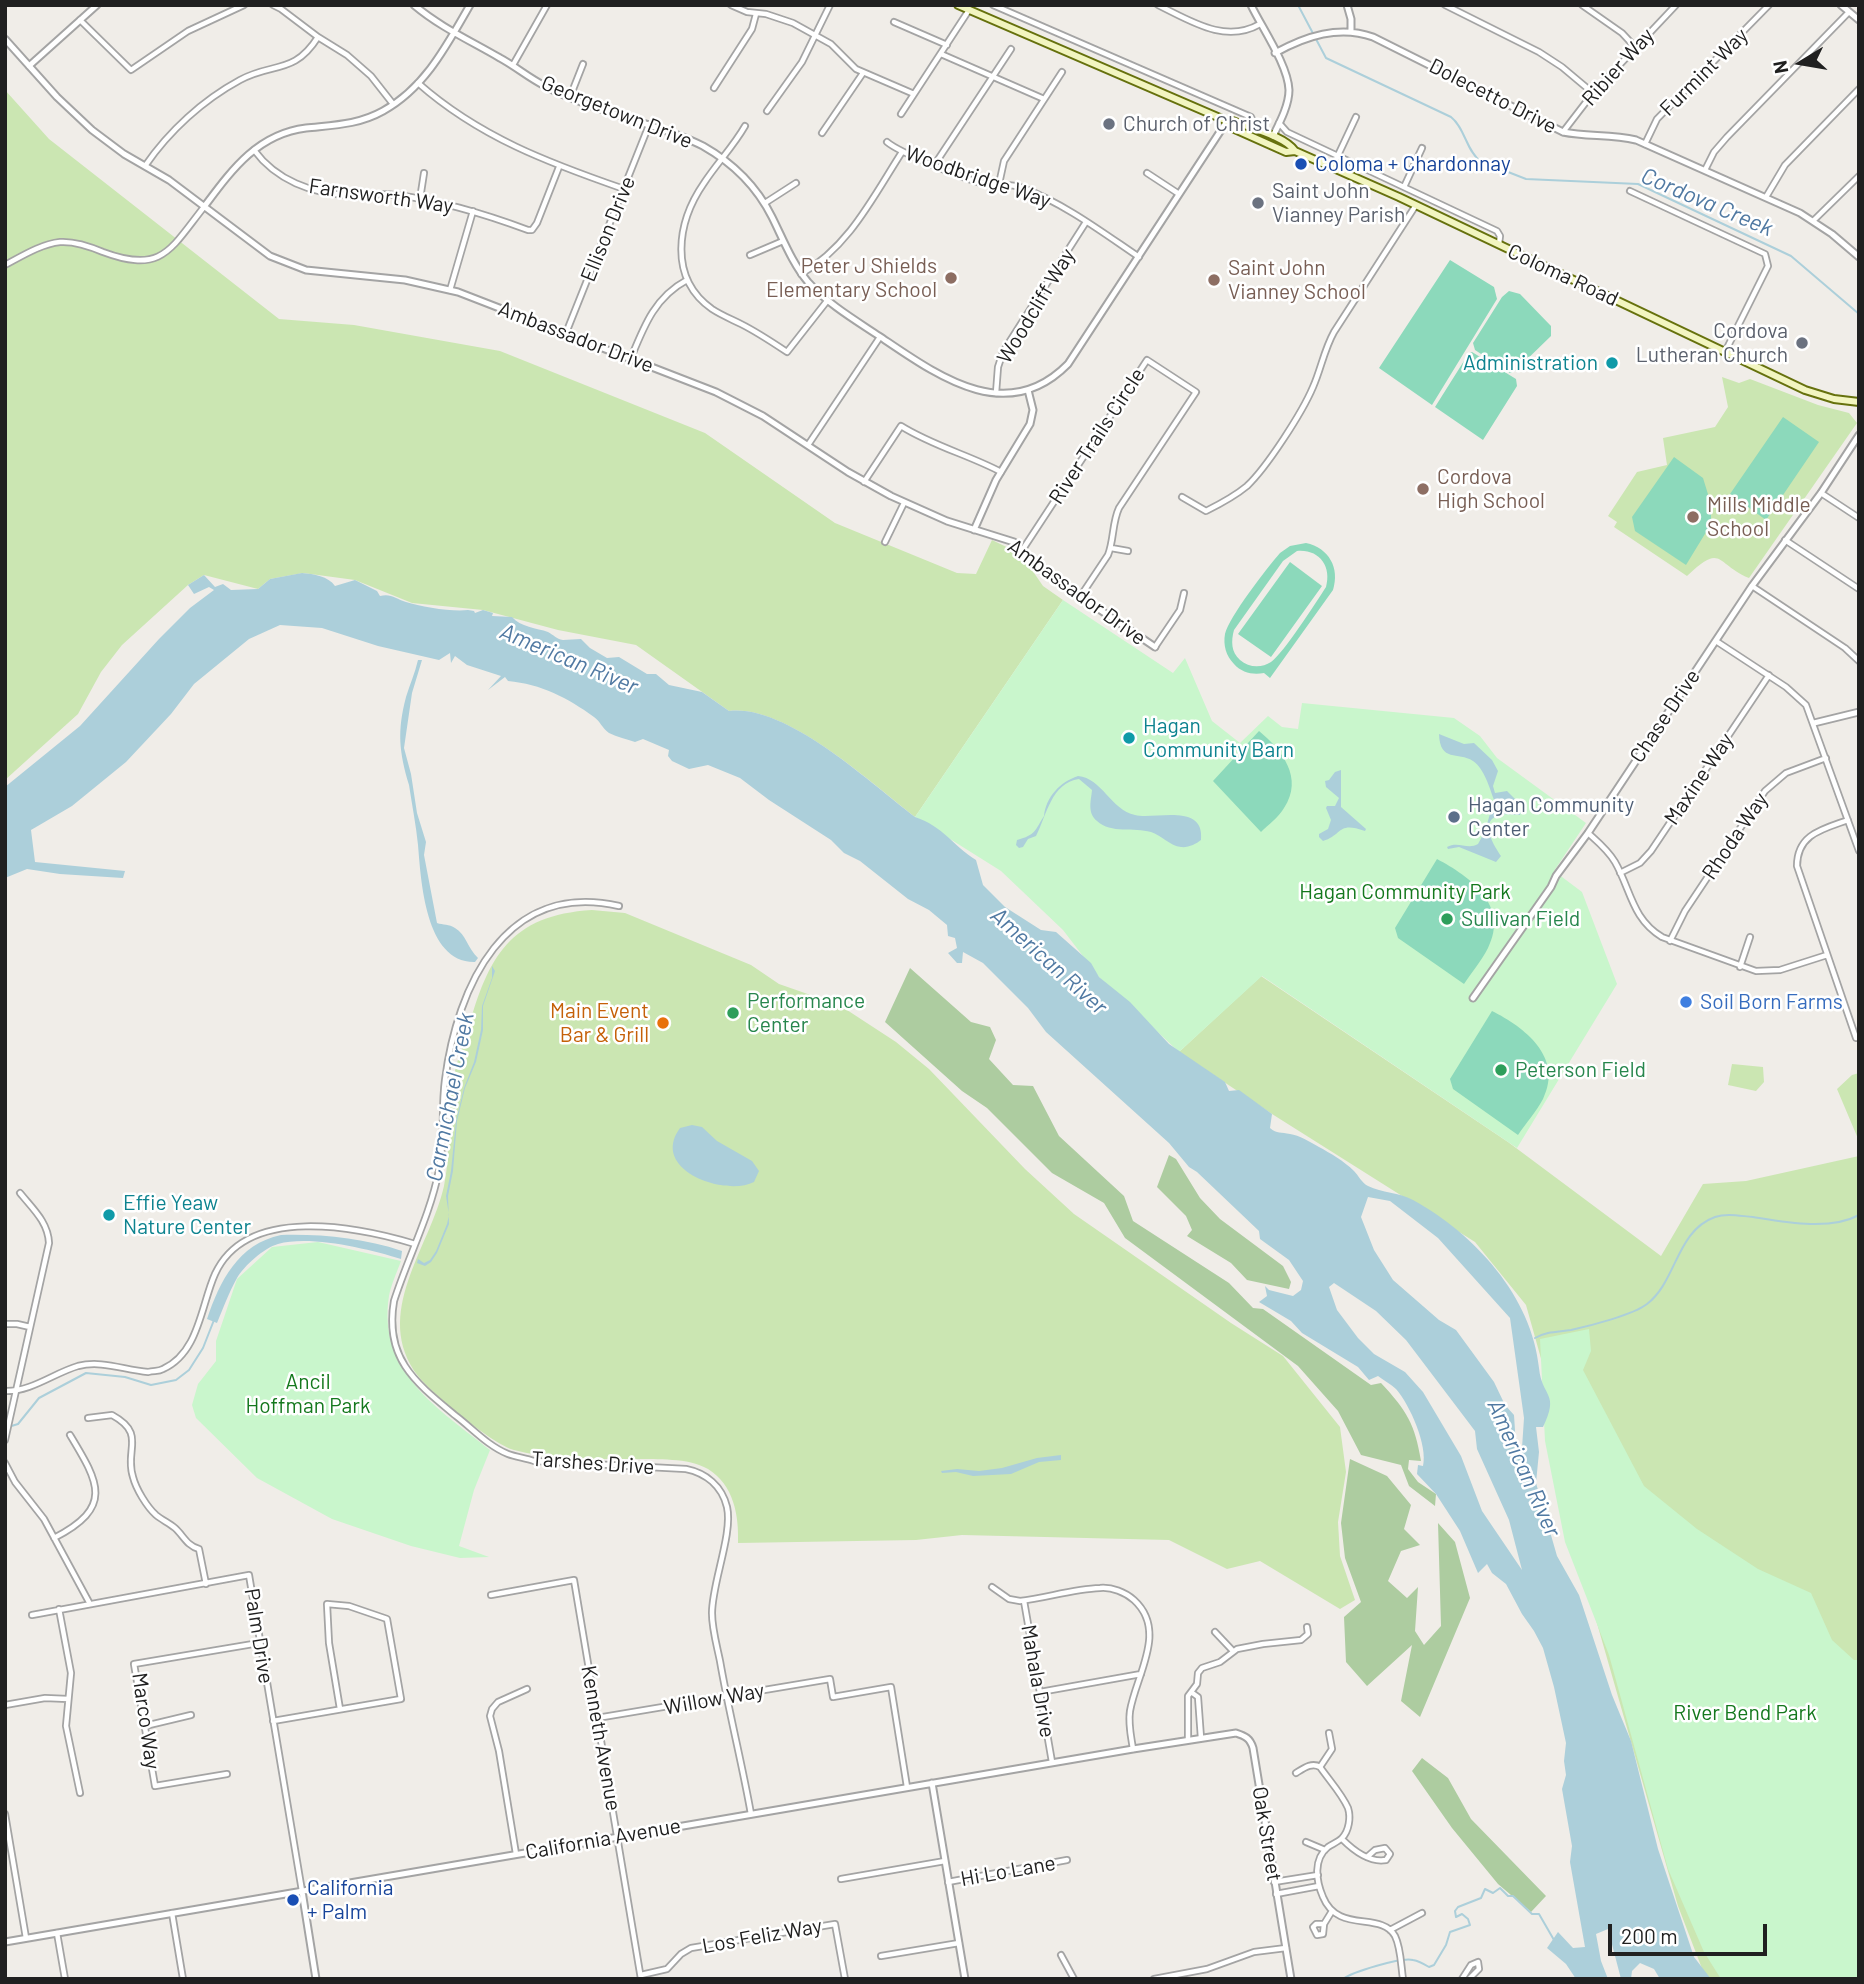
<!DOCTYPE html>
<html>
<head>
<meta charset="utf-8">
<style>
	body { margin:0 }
	#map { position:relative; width:1864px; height:1984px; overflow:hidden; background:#f0ede8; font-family:Barlow,sans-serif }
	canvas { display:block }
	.frame { position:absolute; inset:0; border:7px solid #202020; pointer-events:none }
	.north { position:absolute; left:1766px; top:28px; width:70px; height:70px; -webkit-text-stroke:5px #fff; paint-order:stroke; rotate:259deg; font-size:19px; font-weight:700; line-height:28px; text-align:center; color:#202020 }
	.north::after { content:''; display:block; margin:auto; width:24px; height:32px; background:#202020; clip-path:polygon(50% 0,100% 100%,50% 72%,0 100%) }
	.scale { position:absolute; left:1608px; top:1924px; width:159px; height:32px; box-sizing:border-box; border:4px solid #202020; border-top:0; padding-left:9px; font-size:21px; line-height:24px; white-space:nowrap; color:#202020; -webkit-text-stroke:5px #fff; paint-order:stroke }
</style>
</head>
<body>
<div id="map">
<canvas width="1864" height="1984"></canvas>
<div class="frame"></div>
<div class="north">N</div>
<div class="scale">200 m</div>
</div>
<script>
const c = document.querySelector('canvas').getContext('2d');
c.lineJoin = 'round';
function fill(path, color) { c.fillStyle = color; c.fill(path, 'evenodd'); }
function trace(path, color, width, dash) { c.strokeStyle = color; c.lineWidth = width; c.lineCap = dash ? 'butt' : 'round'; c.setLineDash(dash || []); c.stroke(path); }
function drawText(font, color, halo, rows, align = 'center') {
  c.font = font + ' Barlow,sans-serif'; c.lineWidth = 5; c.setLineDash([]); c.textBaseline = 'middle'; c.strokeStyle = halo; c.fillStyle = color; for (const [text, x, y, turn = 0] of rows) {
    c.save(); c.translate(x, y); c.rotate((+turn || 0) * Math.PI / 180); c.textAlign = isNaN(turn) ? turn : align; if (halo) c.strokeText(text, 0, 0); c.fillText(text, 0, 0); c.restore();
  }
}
const grass = new Path2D(`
	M5,90l44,49 230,180 75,6 146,26 205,82 130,90 122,50 19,1 16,-34 29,14 22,32 20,14 -148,217c-44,-34 -129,-113 -186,-106l-93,-66 -78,-15 -75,-20 -71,-7 -57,-23 -52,-7 -33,6 -12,10 -54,-14 -16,10 -66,60 -21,27 -23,42 -73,66z
	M1722,377l17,6 11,-4 68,26 31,8 8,10 -108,155c-34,-14 -26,-36 -62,-2l-73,-49 3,-5 -9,-6 29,-44 30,-7 -4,-27 52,-11 13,-20z
	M592,910l33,3 126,52 28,19 43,15 25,11 49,32 33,27 96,100 49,45 157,109 52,33 57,71 6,45 -8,50 2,34 15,44 -15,9 -80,-48 -33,8 -58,-29 -207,-5 -46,5 -178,3c1,-27 -4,-58 -30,-74 -21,-12 -50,-9 -73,-10 -38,0 -85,1 -121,-9 -22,-6 -82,-56 -96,-74 -47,-62 12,-128 26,-190 8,-38 2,-78 11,-115 3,-14 9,-27 13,-41 20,-73 42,-115 124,-120z
	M1261,976l247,166 153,114 42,-72 43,-3 113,-25v823h-153l-28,-73 -106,-370 -16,-124 -30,-107 -51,-63 -203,-128 -93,-62z
	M1732,1064l31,3 1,15 -8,9 -28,-6z
	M1859,1073v68l-22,-52 15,-14z`);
const forest = new Path2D(`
	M910,968l61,54 19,5 6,13 -7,19 24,26 20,1 26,50 65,60 9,25 96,62 24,25 10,1 108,76 10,-2c26,28 34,41 40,78l-12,-1 -1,9 10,13 18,12 -1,12 -26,-20 -8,-21 -40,-10 -23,-44 -40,-45 -173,-128 -21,-35 -52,-30 -65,-65 -25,-17 -77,-69z
	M1169,1155l7,4 24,39 20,21 63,47 8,16 -2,7 -42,-9 -16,-17 -44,-27 5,-6 -6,-14 -29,-29z
	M1350,1459l37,17 24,29 -7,24 16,16 -19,6 -13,30 19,17 11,-11 -3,44 9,14 17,-19 -3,-103 17,19 15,56 -50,119 -19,-16 11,-56 -45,41 -21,-24 -2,-45 17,-15 -16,-44 -4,-35z
	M1422,1758l26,20 23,41 75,77 -15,16 -33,-28 -46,-56 -40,-57z`);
const park = new Path2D(`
	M1063,600l110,73 12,-15 27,63 28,22 28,-27 14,11 16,2 4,-26 152,15 26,18 17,22 89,65 -32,48 28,21 35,92 -100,164 -255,-172 -83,76 -80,-75 -36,-47 -62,-59 -86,-54z
	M318,1242l83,19c-4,11 -10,24 -12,35 -12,76 50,113 101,154l-16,40 -15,56 30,11 -29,1 -49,-12 -79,-27 -75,-41 -61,-60 -4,-13 6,-21 18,-23v-20l21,-62 35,-32z
	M1589,1329l2,22 -8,19 61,116 53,43 61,40 53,24 21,47 22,20h5v319h-138l-17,-27 -36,-83 -59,-214 -44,-113 -20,-101 -5,-102z`);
const pitch = new Path2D(`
	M1450,260l44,27 3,12 -65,106 -53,-37z
	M1509,291l11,3 31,32v10l-36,35 -5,2 -35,-23 -2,-7 29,-46z
	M1472,352l44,27 1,7 -34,54 -48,-33 34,-54z
	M1783,417l36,25 -53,78 -36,-26z
	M1674,457l29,21 8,26v20l-25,41 -51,-34 -3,-14z
	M1306,543c23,5 34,25 27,47l-63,88 -6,-5c-11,2 -22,0 -30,-9 -8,-8 -11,-19 -9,-30 4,-17 42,-66 55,-81l10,-7zM1297,551c22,-2 35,15 29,36 -9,14 -43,67 -55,75 -9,6 -22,6 -31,-2 -9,-8 -9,-19 -6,-30l49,-69z
	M1290,562l32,24 -51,71 -33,-23z
	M1259,731c23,19 45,47 25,77 -5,9 -16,17 -23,24l-48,-51z
	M1437,859c32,17 73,46 51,89 -6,12 -16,24 -24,36l-66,-46 -3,-10z
	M1492,1011c32,16 72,46 51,88 -7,13 -17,24 -25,36l-65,-46 -3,-10z`);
const water = new Path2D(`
	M302,573c12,1 26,3 33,13l20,-6 22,11 3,5c11,-3 16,3 26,6 15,5 47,10 62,8l6,1 1,2 8,-3 10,3 -1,3 20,1c8,10 25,11 36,15 6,3 8,7 15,8 6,0 12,-1 18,-1l9,9 17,10 12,-1 28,17h9l13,11 33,7 27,19c58,-7 141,72 186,106 29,10 36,27 61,43l7,25 22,22 36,23 15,2 35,31 8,14 31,25 39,42 56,38 4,9 10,-1 33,24 -2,14c7,6 11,4 20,6 9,1 20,8 29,13 11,6 25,14 35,24 4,4 8,12 14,15 14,7 31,6 45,14 62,34 119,97 126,168 3,30 21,24 4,59h-7l3,25 -3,31 21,73 22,39 33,100 19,46 27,108 36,108 17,22h-51l-6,-10 -14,-6 -8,8 -1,8h-10l-13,-50 -12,5 5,27 7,18h-32l-10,-15 -19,-16 11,-16 15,16 12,-1 -15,-85 2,-16 -10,-57 4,-14 -2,-14 2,-18 -12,-56 -11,-39 -9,-17 -12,-17 -16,-30 -14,-11 -5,-9 -9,9 -18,-42 -24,-37 -19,-20 1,-9 5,1c5,-20 -13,-61 -27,-77 -5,-5 -13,-9 -18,-13l-9,4 -11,-13 -56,-34 -11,-12 -32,-19 8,-6 -2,-10 4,4 24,6 8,-6 2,-9 -14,-21 -29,-21 -1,-8 -62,-59 -8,-5 -20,-24 -123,-111 -18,-24 -45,-45 -20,-11 -1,11h-5l-9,-10 9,-5 -2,-10 -7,-2 -1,-11 -18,-15 -21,-11 -48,-38 -16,-8 -13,-13 -62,-40 -29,-22 -32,-13 -19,4 -17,-8 -4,-5 1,-6 -26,-11 -8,3c-8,-3 -18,-5 -26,-9 -7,-5 -9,-12 -15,-16 -26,-19 -53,-33 -86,-36l-3,-4 -17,13 13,-14 -34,-11 -12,-9 -4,7 -1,-10 -11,7 -61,-14 -56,-18 -42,-3 -31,14 -55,45 -23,30 -45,48 -54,44 -41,24 4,32 90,9 -2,7 -63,-4 -33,-5 -22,9v-91l75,-61 79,-87 31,-31 24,-18 -5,-3 -15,7 -6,-9 16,-10 11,12 8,-3 8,6 27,-1 12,-10zM1368,1197l22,4 48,37 72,80 14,100 -2,30 -6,-2 -2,-31 -9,-10 -11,-23 -38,-52 -17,-10 -46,-40 -19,-30 -13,-33zM1334,1283l42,28 30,29 69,91 2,18 32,71 13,50 -40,-59 -21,-55 -38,-64 -18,-20 -31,-18 -16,-16 -21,-28 -8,-23z
	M418,660h4l-10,33 -8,55 7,26 6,39 9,29 -2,13 13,68c6,2 12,1 18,5 11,6 13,21 23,30l-3,4c-50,1 -54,-82 -57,-117 -2,-20 -6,-40 -9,-60 -10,-33 -12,-54 -3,-88 4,-13 9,-24 12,-37z
	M1439,734l25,10 10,-1 18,17 6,11 -5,15 2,7 12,-2 10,10 4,10 -1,4c-7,0 -17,-2 -23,1 -18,7 -2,31 4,40l-5,6 -37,-15 -11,2 -1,-2c11,-6 21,3 31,-3l7,-13 9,-31c-4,-11 -10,-32 -21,-39 -15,-10 -33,2 -34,-27z
	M1341,770v37l25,22 -1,2c-28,-10 -22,4 -42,10l-4,-4v-3l9,-5 3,-9 -5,-12 1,-2h8l4,-8 -13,-11 -1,-6 4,-1 6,-8z
	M1078,776c24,2 33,34 57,39 19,5 70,-13 66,25 -5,4 -13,8 -20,7 -11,-1 -20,-12 -30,-15 -17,-5 -40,2 -54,-11 -10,-8 -6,-20 -5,-31l-13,-11c-28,4 -32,36 -43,57l-8,3 -5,8 -4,1 -3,-3 1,-5c19,-5 18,-10 27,-24 2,-19 16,-34 34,-40z
	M492,966l3,5 -12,35v24l-7,32 -11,26 -8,33 -4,50 -5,25 1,28 -12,29 -6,9 -6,4 -8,-3 1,-4 6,4 6,-3 6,-9 11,-27 2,-9 -3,-19 5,-25 5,-50 8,-33 10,-26 7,-32 1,-24 10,-28z
	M692,1125l10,2 15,14 35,20 7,10 -5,11c-29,15 -105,-12 -74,-54z
	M281,1235c41,-1 82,3 121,16l-1,8c-33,-10 -90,-24 -123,-15 -14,4 -34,22 -41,34 -8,14 -14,31 -20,45l-10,-4c13,-38 31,-75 74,-84z
	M1061,1455v5l-22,2 -28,12 -38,2 -17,-4 -14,1 -1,-2 16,-2 22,2 23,-3 35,-10z`);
const stream = new Path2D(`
	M1298,5l28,53 125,59c14,11 15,33 29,44l46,18 112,5 153,72 68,58
	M1535,1338c12,-7 23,-6 36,-8 18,-4 62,-15 76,-26 30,-23 29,-73 68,-87 12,-4 25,-1 38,0 31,5 77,14 106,-2
	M5,1428l13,-4 21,-26 47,-25 39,4 26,8 25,-5 13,-10 14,-22 11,-28
	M1343,1979c9,-7 58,-22 70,-19 6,1 11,4 16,7l5,-2 12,-20 4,-13 20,-7 -2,-6 -6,-5 -6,3 -1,-6 3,-4 23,-9 4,-9 8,4 7,-5 8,8h5l19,18h7l15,26`);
const minor = new Path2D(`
	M273,5l8,4 37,28 29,18 24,21 22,28
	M731,5l16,7 19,2 27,9 38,21 25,25 58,25
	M993,5l258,112 3,6 -2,5
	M1158,5c33,16 67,39 102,19
	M1445,5l94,47 23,15 31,26
	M1582,5l40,28 13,14
	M80,20l51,50 57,-39 56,-26
	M894,22l53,23
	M941,54l103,45
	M513,65l34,-60
	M418,83c61,54 131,80 206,106
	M714,88l38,-59 4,-15
	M570,97l13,-33
	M767,111l35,-49 28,-57
	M901,114l68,-104
	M1279,123l8,9 210,99 3,5 -1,8
	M745,126c-12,21 -28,37 -41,57 -27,39 -36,95 8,126 9,6 19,10 29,15 16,8 31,18 46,28l40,-51
	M1563,132l30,-39 83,-88
	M822,133l41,-60
	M887,142c13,11 82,39 99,42 13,2 24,-1 37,4 42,16 79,44 116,69
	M1645,144l12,-25 112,-114
	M254,150c22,30 58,44 95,45 16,0 32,-2 48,0 46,6 88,19 131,35h4l5,-7 22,-56
	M935,164l76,-115
	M145,166c24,-35 58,-66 95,-86 33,-18 54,-5 78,-43
	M1332,168l24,-51
	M1705,170l9,-18 13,-15 121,-124
	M1147,173l32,21
	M999,184l5,-23 58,-89
	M1404,187l18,-39
	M1630,191l135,63 3,12 -43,86
	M1766,197l19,-32 74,-76
	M420,199l4,-26
	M765,203l31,-20
	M1813,221l46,-45
	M750,255l33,-14
	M5,265c17,-9 36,-21 55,-23 15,-1 29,4 43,10 59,22 67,-2 101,-45
	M801,274c48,-27 72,-77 101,-122
	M450,290l23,-79
	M566,333l83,-208
	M631,358c13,-32 24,-61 56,-78
	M996,393l2,-26 5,-15 83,-130
	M808,445l72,-108
	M864,482l37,-56c32,20 68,29 100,46
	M1821,493l38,25
	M1182,497l24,14c14,-7 29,-15 41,-25 20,-19 55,-73 66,-99 8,-18 11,-37 21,-55l82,-127
	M1785,540l74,49
	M885,542l19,-39
	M1111,548l17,3
	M1023,549l124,-189 49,32 -77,116c-7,15 -5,32 -11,47l-28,42
	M1752,586l93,62 14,13
	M1716,641l70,46 20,18 53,146
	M1155,647l25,-37 4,-17
	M1848,820c-25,9 -51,14 -51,46l59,172 3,-1
	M1588,833c10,9 20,17 27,29 16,28 17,57 47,75l94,34 24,-1 47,-15
	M1620,873l20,-10 11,-12 118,-176
	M619,906c-114,-26 -162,81 -174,174 -4,30 0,60 -6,90 -9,46 -31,87 -45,131 -10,58 22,82 62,115 17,13 32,30 52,38 8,3 17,4 26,7l152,8c20,4 36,17 41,38 6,27 -15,76 -15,106 0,16 5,33 8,48 9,52 22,102 31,153
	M1670,941l15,-30 80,-120 21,-18 40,-15
	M1740,967l10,-30
	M5,1324h12l13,3
	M5,1391c26,1 49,-18 73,-25 24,-6 46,4 70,6 6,-2 10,0 15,-3 36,-16 38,-64 52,-95 32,-70 143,-47 200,-30
	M88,1418l24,-3c35,19 12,35 21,62 3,12 14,30 23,38 6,5 13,8 19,13 8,7 12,18 24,21l7,35
	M5,1440l44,-197c-1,-21 -16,-34 -29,-50
	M5,1463l10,19 29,37 46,85
	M54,1538c60,-31 45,-55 16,-103
	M992,1587l17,12 11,2c26,-3 53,-12 80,-13 12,-1 25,4 34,12 34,31 2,75 -4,111 -2,13 1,25 3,38
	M491,1595l83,-15 67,399
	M1024,1601l28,161
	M59,1609l12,64 -5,53 14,67
	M32,1615l217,-40 53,316
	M1215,1632l18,19
	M1040,1692l101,-18
	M1191,1692l7,5 3,41
	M5,1705l40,-7 23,1
	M597,1718l233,-39 3,18 58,-10 16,100
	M273,1721l128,-22 -14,-80 -38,-13 -22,-2 2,39 11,66
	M145,1726l46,-11
	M1188,1740v-44l9,-12 1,-11 4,-5 18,-6 17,-13 26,-5 38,-4 7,-6 -1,-7
	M1320,1767c9,13 22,27 28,41 3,9 1,23 -6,30 -4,4 -10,6 -14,9 -15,12 -12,34 -5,50 15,37 58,14 72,39 6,12 6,30 8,43
	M1296,1773c8,-5 16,-11 24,-6l12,-18 -3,-16
	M227,1774l-72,12 -21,-122 125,-21
	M5,1814l21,124
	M1342,1839c11,11 27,24 44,21l4,-6 -5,-6 -10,2 -8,7
	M1306,1842l19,8
	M516,1854l-17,-103 -9,-35 2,-7 6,-7 29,-13
	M841,1879l104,-18
	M948,1882l119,-22
	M1274,1882l44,-7
	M1276,1894l43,-8
	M172,1913l11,66
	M1324,1924h-8l-3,3 4,8 6,-1 1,-10 8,-13
	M1390,1930l32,-17
	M57,1933l8,46
	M1061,1955l13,24
	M881,1956l78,-13
	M641,1975l26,-6 14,-15 10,-6 144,-24 10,55
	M1154,1979l53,-10 47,-17 32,-4
	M1462,1979l9,-14 7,-3 1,7 -10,10`);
const tertiary = new Path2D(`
	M414,5c26,22 57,36 86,53 15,8 29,20 45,28 18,10 39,17 58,24 33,12 69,20 100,36 30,17 54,41 69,71 11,22 20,46 36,65 20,22 47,38 71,54 58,39 127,91 189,28l159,-243
	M1251,5c11,23 37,60 38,85 0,15 -9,32 -16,46
	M1347,5l4,14v13
	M1841,5l18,15
	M5,39l52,58 35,33 32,24 45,26 101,76 36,14 99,10 53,12 258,100 47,24 85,56 43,24 56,25 67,21 27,28 114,77
	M1275,53c31,-17 64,-28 98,-16l190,95c24,5 48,2 73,8l164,73 32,21 27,23
	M29,66l68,-61
	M204,207c27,-36 53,-73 102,-79 27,-3 52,-3 77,-17 42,-23 64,-66 87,-106
	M974,530l22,-50 34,-56 3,-14 -5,-20
	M1814,723l45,-11
	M1473,998l78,-111 5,-11 32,-43 164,-247 69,-93 38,-58
	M932,1783l33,196
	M302,1891l14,88
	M5,1942l1128,-193 103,-16c9,3 14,5 17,15l38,231`);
const secondary = new Path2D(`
	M958,5l269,116h6c17,7 52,15 62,30
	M1227,121l3,6 56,25 9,-1 104,46 406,193 29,9 25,3`);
const markers = [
	[1109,124,7,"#6b7280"],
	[1301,164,7,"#1a4fb4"],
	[1258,203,7,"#6b7280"],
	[951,278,7,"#8d6e63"],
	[1214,280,7,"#8d6e63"],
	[1802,343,7,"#6b7280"],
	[1612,363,7,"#0f9aa8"],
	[1423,489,7,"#8d6e63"],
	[1693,517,7,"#8d6e63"],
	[1129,738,7,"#0f9aa8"],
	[1454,817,7,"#5c6f8a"],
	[1447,919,7,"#2e9e5b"],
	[1686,1002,7,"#3f7fe0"],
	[733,1013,7,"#2e9e5b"],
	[663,1023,7,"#e8710a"],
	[1501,1070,7,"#2e9e5b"],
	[109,1215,7,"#0f9aa8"],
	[293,1900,7,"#1a4fb4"]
];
const streetNames = [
	["Ribier Way",1618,67,-48],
	["Furmint Way",1704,72,-45],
	["Dolecetto Drive",1493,96,27],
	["Georgetown Drive",617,112,22],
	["Woodbridge Way",978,177,19],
	["Farnsworth Way",381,196,8],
	["Ellison Drive",608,229,-68],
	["Coloma Road",1563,275,25],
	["Woodcliff Way",1036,306,-59],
	["Ambassador Drive",576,337,21],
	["River Trails Circle",1097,436,-57],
	["Ambassador Drive",1077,592,36],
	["Chase Drive",1665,716,-56],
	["Maxine Way",1699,779,-56],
	["Rhoda Way",1735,836,-56],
	["Tarshes Drive",593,1463,4],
	["Palm Drive",259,1636,81],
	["Mahala Drive",1038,1681,80],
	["Willow Way",714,1699,-10],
	["Marco Way",146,1721,82],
	["Kenneth Avenue",601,1738,80],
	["Oak Street",1267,1834,81],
	["California Avenue",603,1839,-10],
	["Hi Lo Lane",1008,1871,-10],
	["Los Feliz Way",762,1936,-10]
];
const worshipNames = [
	["Church of Christ",1123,124],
	["Saint John",1272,191],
	["Vianney Parish",1272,215],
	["Cordova",1788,331,"right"],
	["Lutheran Church",1788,355,"right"]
];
const transitNames = [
	["Coloma + Chardonnay",1315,164],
	["California",307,1888],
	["+ Palm",307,1912]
];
const educationNames = [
	["Peter J Shields",937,266,"right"],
	["Elementary School",937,290,"right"],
	["Saint John",1228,268],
	["Vianney School",1228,292],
	["Cordova",1437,477],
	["High School",1437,501],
	["Mills Middle",1707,505],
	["School",1707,529]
];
const cultureNames = [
	["Administration",1598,363,"right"],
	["Hagan",1143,726],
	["Community Barn",1143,750],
	["Effie Yeaw",123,1203],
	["Nature Center",123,1227]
];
const serviceNames = [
	["Hagan Community",1468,805],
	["Center",1468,829]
];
const parkNames = [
	["Hagan Community Park",1405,892],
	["Ancil",308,1382],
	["Hoffman Park",308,1406],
	["River Bend Park",1745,1713]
];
const leisureNames = [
	["Sullivan Field",1461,919],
	["Performance",747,1001],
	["Center",747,1025],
	["Peterson Field",1515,1070]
];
const shopNames = [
	["Soil Born Farms",1700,1002]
];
const foodNames = [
	["Main Event",649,1011],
	["Bar & Grill",649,1035]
];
const waterNames = [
	["Cordova Creek",1707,202,23],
	["American River",569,659,23],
	["American River",1049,961,42],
	["Carmichael Creek",450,1097,-79],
	["American River",1524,1468,66]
];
fill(grass, '#cbe6b2');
fill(forest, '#adcca0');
fill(park, '#c9f6cc');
fill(pitch, '#8cd9bb');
fill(water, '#accfda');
trace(stream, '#accfda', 2);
trace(minor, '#a4a4a4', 8);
trace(tertiary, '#a4a4a4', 9);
trace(secondary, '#66710d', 10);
trace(minor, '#fff', 4.5);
trace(tertiary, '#fff', 5);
trace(secondary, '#f2f5c0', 6);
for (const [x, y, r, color] of markers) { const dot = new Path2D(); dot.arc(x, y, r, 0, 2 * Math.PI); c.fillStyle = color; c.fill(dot); trace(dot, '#fff', 2.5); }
drawText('21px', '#202020', '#fff', streetNames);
drawText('21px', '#5b616d', '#fff', worshipNames, 'left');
drawText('21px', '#164399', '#fff', transitNames, 'left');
drawText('21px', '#785e54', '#fff', educationNames, 'left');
drawText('21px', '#0d838f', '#fff', cultureNames, 'left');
drawText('21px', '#4e5e75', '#fff', serviceNames, 'left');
drawText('21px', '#14781d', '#fff', parkNames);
drawText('21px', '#27864d', '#fff', leisureNames, 'left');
drawText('21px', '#366cbe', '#fff', shopNames, 'left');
drawText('21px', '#c56008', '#fff', foodNames, 'right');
drawText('italic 23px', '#5079a2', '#fff', waterNames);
</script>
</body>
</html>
